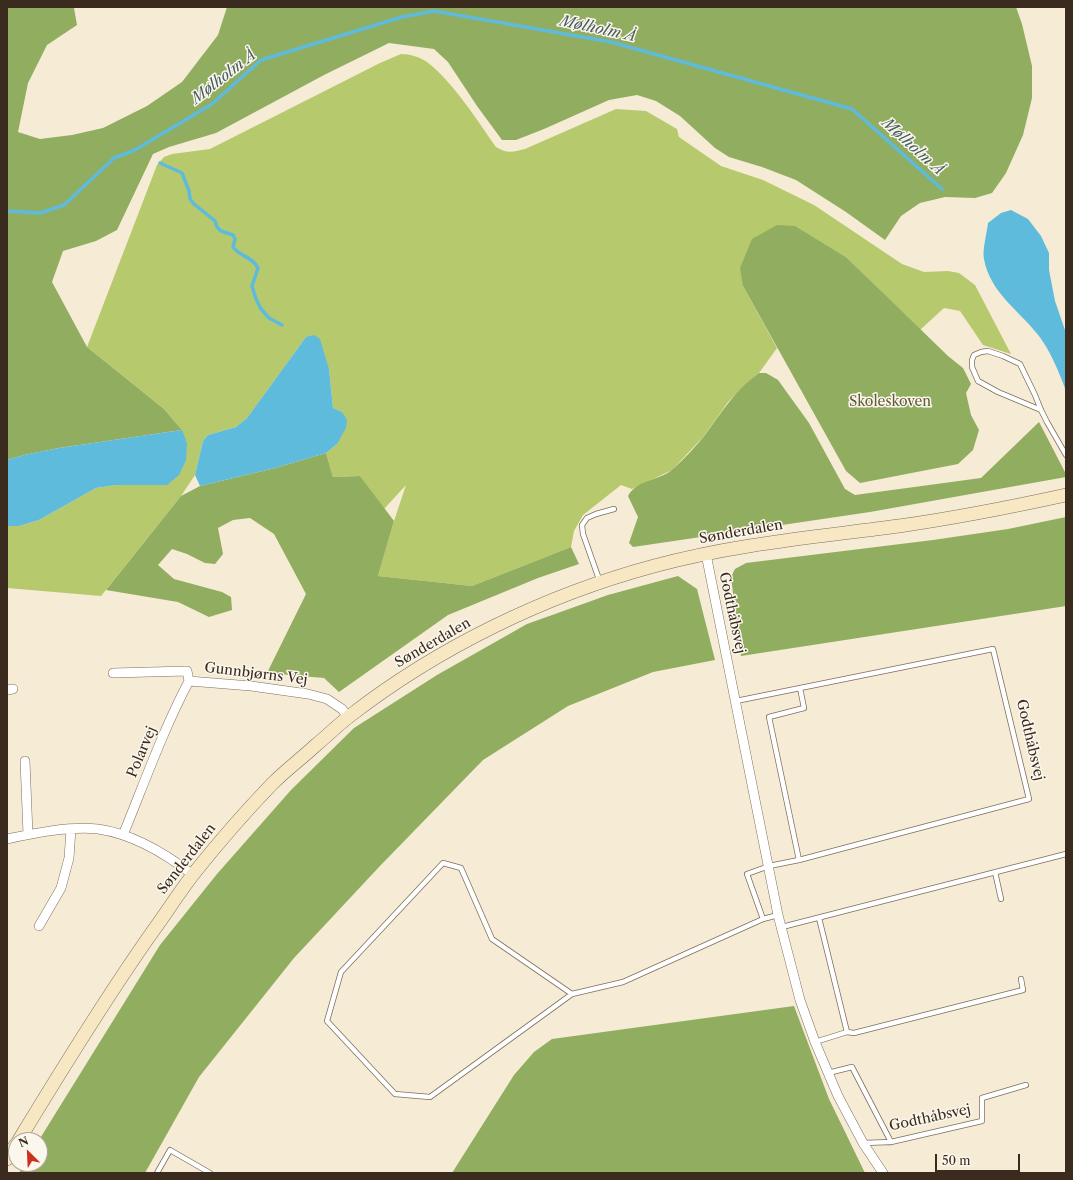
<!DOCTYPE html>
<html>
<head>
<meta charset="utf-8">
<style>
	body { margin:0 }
	#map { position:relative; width:1073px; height:1180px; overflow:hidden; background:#f6ebd5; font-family:"Libre Caslon Text",serif }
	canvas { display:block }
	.frame { position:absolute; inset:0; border:8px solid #3b2a1e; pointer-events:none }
	.north { position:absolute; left:8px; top:1132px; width:40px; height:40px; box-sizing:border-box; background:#fbf7ec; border:1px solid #aea59a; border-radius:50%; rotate:336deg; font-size:11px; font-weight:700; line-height:16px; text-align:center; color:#3b2a1e }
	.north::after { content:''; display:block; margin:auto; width:14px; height:18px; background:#c8321e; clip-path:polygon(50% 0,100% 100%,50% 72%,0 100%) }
	.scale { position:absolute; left:935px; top:1154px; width:85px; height:18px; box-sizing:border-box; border:2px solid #3b2a1e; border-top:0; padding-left:5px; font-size:12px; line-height:14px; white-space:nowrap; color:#3b2a1e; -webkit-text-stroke:3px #fbf7ec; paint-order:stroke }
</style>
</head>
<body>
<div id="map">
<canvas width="1073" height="1180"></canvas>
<div class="frame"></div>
<div class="north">N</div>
<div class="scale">50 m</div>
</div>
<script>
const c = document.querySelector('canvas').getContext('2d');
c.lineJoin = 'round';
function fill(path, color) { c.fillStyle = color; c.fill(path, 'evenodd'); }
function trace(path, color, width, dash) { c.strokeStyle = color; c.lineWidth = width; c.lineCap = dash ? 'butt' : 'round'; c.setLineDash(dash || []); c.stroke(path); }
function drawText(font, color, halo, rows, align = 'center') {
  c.font = font + ' "Libre Caslon Text",serif'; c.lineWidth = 3; c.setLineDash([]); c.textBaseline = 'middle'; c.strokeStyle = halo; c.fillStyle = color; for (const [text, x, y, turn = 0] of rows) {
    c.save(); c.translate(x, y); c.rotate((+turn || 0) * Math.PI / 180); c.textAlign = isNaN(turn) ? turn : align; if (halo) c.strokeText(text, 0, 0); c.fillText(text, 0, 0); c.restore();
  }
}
const green = new Path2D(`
	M401,54c9,0 19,3 26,8 27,21 49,57 69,85 12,7 16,5 29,2l91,-40 30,2 31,18 2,8 42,29 42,14 51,25 88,59 22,8 24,-1 11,2 16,12 36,69 -28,-9 -23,-34 -16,-3 -24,22 -73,-72 -104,28 34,62 -18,25 -8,6 -23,23 -24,34 -32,34 -40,19 -11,-4 -38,30 -9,16 -3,16 -99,39 -94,-10 16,-55 12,-36 -22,24 -24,-33 -27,1 -7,-24 11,-9 5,-32 -9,-4 -4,-39 -23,-32 -59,81 -11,9 -28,8 -5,6 -8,34 -14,21 -80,100 -94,-8v-62h12l20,-6 57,-32 20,-3 66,-55 -18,-21 -77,-62 70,-182 7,-8 8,-3 38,-5 170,-86z`);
const forest = new Path2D(`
	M7,7h59l8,1 3,17 -30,20 -19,38 -10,49 22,7 32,-4 31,-7 44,-22 35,-24 36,-47 9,-28h789l6,17 10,42v32l-9,37 -17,38 -14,20 -17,5 -30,-1 -25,6 -19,13 -16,24 -39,-28 -50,-32 -34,-13 -33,-10 -14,-9 -35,-32 -24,-15 -19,-6 -28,5 -65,29 -28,11h-14l-25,-34 -29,-44 -14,-13 -45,-6 -65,32 -108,58 -47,14 -16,7 -36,76 -21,11 -33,10 -11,31 35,65 77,62 18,21 -123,18 -35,7 -17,5z
	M777,225l18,1 52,32 101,98 15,12 8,16 -5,9 5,22 8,15 -6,20 -15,14 -98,19 -14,-12 -103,-185 -3,-18 12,-29z
	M759,373h7l12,7 31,43 36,66 10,6 126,-17 58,-56 27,52v3l-196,35 -237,35 -4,-4 9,-26 -10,-21c9,-17 33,-15 46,-28 11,-10 22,-22 31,-33 16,-22 31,-46 54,-62z
	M326,453l7,24 27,-1 34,45 -16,55 94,10 99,-39 8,17 -41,14 -90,37 -109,77 -15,-14 -57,-5 39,-79 -32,-60 -24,-16 -17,2 -15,8 5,26 -8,10 -10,-1 -18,-9 -15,-5 -14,16 16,14 48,13 9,5 1,13 -23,7 -31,-15 -72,-12 75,-94 19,-10 75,-18z
	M1066,517v89l-325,50 -10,-79 4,-8 11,-6 187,-23 75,-11z
	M678,576l19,13 18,71 -62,12 -85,34 -85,54 -104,107 -85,91 -95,119 -54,96h-126l5,-9h16l-1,-24 121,-195 57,-71 74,-84 63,-62 83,-53 90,-51 81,-29z
	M794,1006l35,93 36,74h-413l62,-98 20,-23 18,-13z`);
const water = new Path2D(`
	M1011,210l17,9 13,17 8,17v17l6,31 11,32v58c-7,-19 -15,-39 -27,-55 -19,-25 -49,-43 -55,-77 -2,-9 3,-26 4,-36l13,-10z
	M314,335l6,4 9,30 4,39 9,4 5,8 -1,8 -9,16 -11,9 -51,15 -75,18 -5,-11 8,-34 5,-6 28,-8 11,-9 59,-81z
	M182,430l5,13 -1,17 -7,15 -12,10h-51l-20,3 -57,32 -20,6h-12v-66l17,-5 35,-7z`);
const stream = new Path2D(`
	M160,163l22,10 7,18 1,8 4,5 21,17 2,6 4,4 12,4 2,4 -2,8c7,10 19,9 25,21l-6,18 4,13 5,10 8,9 13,7
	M7,211l33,2 24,-8 50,-47 21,-8 77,-46 49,-44 141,-43 32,-6 177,31 241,67 90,80`);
const lane = new Path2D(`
	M1041,410l-43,-18 -20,-11 -6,-14v-7l2,-5 7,-3 7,-1 15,5 17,8 15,31 6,15 6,12 19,33
	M600,582l-17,-48 -1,-9 5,-7 9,-4 18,-5
	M736,701l257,-52 36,150 -230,61 -30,6 -22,8 16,45
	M799,860l-30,-143 35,-9 -4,-20
	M995,872l6,27
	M819,918l28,114 7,1 169,-43 -2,-11
	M782,927l284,-73
	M572,994l-80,-55 -31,-71 -18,-5 -102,109 -14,49 68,73 35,3 142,-103 51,-12 140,-63 15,-4
	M815,1042l32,-10
	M828,1073l24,-6 39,75
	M863,1143l28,-1 91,-21v-23l44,-13
	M157,1173l13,-23 40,23`);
const street = new Path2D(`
	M706,554l72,361 22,85 15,42 23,54 25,47 20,30
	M113,673l74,-2 2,10
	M189,681l62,5 57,8 19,5 15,10 6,8
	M7,690l6,-1
	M25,761l3,73
	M123,835c21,-51 40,-105 66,-154
	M7,839c28,-6 62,-13 91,-10 35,5 67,24 95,46
	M39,926l22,-38 8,-30 2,-29`);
const secondary = new Path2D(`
	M19,1140c43,-71 86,-141 134,-209 14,-19 27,-40 42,-59 24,-30 50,-60 77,-88 14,-14 30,-26 44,-39 12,-10 23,-21 35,-30 88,-68 195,-120 303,-149 80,-22 163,-29 245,-40 56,-8 112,-19 167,-31
	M7,1159l9,-15`);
const parkNames = [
	["Skoleskoven",890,402]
];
const streetNames = [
	["Sønderdalen",741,532,-10],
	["Godthåbsvej",732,613,78],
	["Sønderdalen",433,643,-30],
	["Gunnbjørns Vej",256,674,7],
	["Godthåbsvej",1030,740,77],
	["Polarvej",142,752,-67],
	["Sønderdalen",187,859,-52],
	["Godthåbsvej",930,1118,-12]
];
const waterNames = [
	["Mølholm Å",598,29,12],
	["Mølholm Å",224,77,-38],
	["Mølholm Å",913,147,42]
];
fill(green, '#b7c96d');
fill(forest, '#91ad60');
fill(water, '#5ebbdc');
trace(stream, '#5ebbdc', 3.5);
trace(lane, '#7c6e5e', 6);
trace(street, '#7c6e5e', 10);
trace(secondary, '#7c6e5e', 14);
trace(lane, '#fff', 4.5);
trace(street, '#fff', 9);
trace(secondary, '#f7e8c3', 13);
drawText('14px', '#605a36', '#fbf7ec', parkNames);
drawText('14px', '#3b2a1e', '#fbf7ec', streetNames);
drawText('italic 15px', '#475d60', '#fbf7ec', waterNames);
</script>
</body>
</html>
